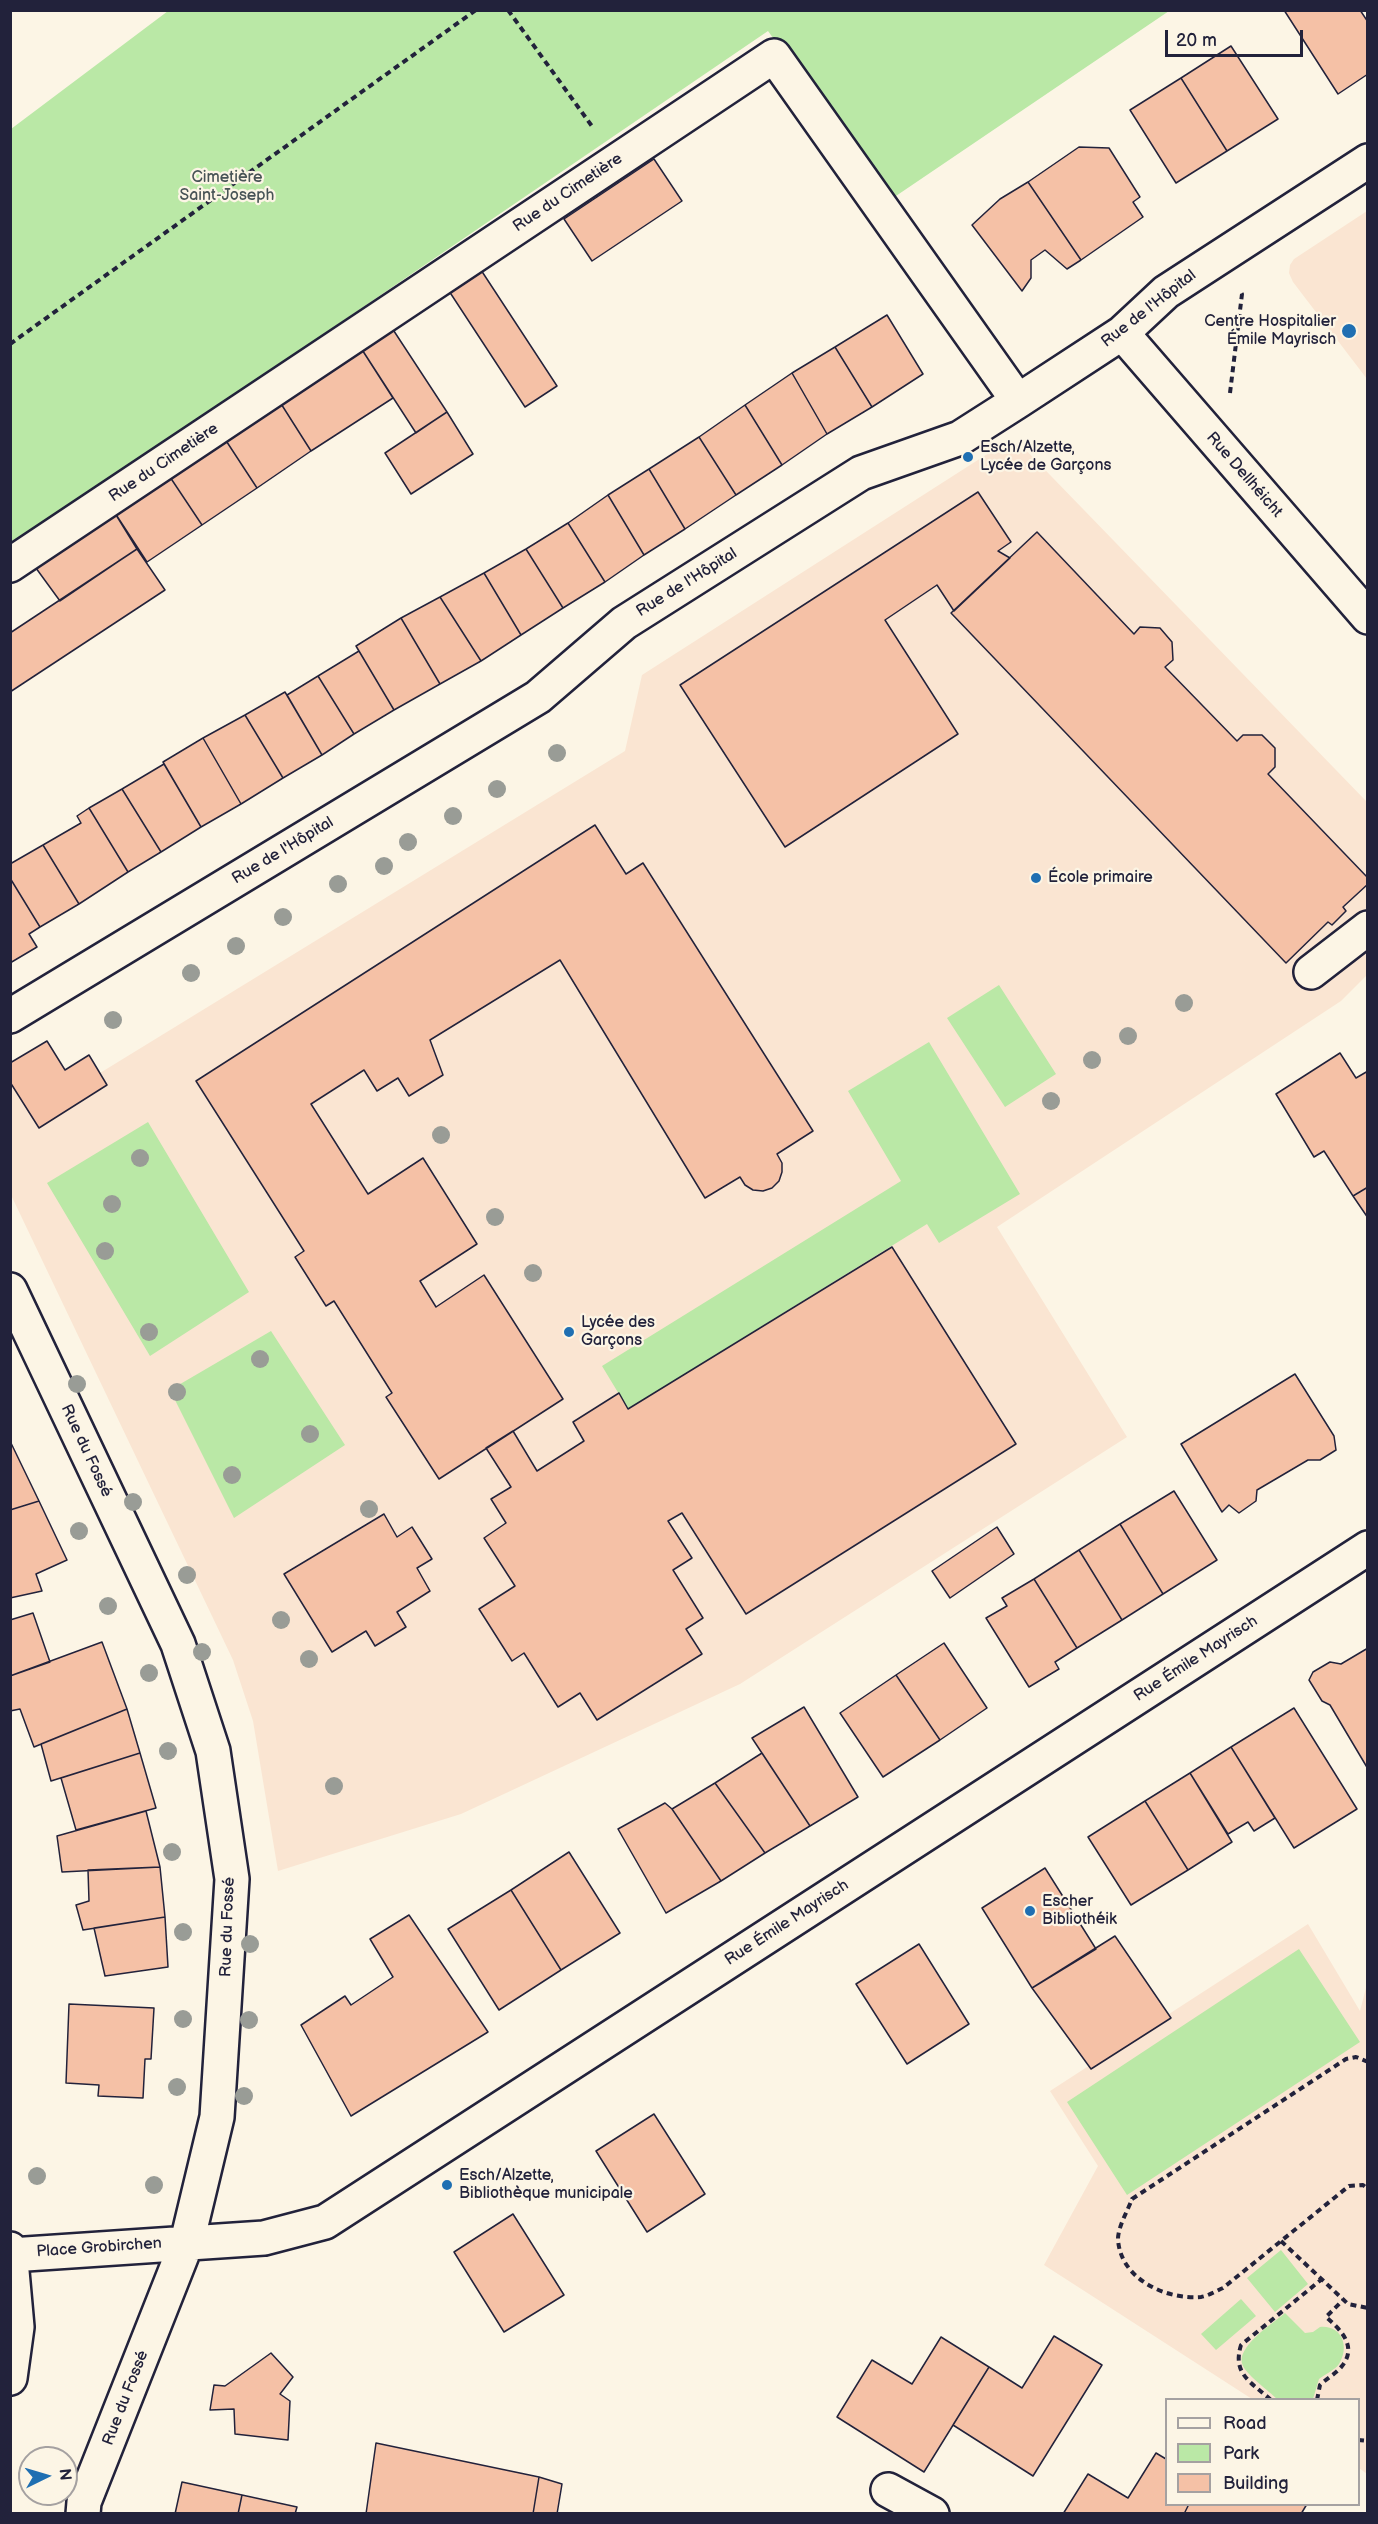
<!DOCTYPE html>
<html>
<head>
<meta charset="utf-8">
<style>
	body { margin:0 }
	#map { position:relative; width:1378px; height:2524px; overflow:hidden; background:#fcf5e5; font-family:"Balsamiq Sans",sans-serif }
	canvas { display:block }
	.frame { position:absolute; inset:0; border:12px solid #22223b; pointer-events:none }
	.legend { position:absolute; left:1165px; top:2398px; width:195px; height:108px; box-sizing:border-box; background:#fcf5e5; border:2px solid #a5a1a1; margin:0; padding:8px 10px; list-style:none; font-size:18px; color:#22223b }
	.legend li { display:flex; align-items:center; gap:12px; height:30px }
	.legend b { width:30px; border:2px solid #a5a1a1 }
	.north { position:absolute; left:18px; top:2446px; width:60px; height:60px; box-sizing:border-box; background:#fcf5e5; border:2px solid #a5a1a1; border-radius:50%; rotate:85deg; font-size:16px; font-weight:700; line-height:24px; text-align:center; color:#22223b }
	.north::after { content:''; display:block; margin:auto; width:21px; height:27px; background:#1f6fb2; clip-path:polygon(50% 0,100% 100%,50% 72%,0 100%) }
	.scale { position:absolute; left:1165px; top:30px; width:138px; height:27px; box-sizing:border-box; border:3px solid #22223b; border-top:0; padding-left:8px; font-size:18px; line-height:21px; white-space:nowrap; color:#22223b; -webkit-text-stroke:4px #fcf5e5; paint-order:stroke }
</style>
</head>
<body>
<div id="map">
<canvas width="1378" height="2524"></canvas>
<div class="frame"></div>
<ul class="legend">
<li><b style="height:8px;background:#fcf5e5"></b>Road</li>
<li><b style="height:16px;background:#bae8a6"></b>Park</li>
<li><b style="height:16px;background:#f5c1a6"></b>Building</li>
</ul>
<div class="north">N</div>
<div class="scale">20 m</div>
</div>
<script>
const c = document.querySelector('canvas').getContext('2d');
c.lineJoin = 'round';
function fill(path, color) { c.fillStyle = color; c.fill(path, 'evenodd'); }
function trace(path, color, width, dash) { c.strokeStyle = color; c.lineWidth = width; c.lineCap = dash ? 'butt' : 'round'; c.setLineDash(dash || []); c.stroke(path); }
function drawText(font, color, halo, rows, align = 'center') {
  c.font = font + ' "Balsamiq Sans",sans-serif'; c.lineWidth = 4.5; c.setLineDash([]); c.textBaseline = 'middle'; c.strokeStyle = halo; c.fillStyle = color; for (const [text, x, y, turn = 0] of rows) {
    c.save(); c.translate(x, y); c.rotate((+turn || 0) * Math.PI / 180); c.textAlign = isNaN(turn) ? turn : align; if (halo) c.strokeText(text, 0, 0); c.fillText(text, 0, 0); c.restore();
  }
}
const built = new Path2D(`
	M1367,211v168l-74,-97 -4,-9 1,-8 4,-6z
	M1006,442l14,2 347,358v173l-26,26 -344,226 130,210 -387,247 -279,130 -183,57 -25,-150 -20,-61 -222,-465v-132l36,-22 18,29 24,-15 11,18 525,-322 17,-76z
	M1308,1924l52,87 7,-27v490l-8,-6 -1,-68 -106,-1 -208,-134 54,-99 -48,-75z`);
const green = new Path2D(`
	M168,11h1001l-279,189 -122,-169 -757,516v-418z
	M999,985l57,89 -51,33 -58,-89z
	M929,1042l91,152 -81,49 -12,-19 -299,185 -26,-43 299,-185 -53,-90z
	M148,1122l101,170 -99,64 -103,-173z
	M271,1331l74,114 -111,73 -64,-128z
	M1299,1949l61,93 -233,153 -60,-93z
	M1281,2250l27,34 -33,28 -28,-34z
	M1241,2299l15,17 -40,34 -15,-16z
	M1285,2313l20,20 8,-1 7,-5c22,-2 30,20 19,37 -4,6 -14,10 -20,15l-6,20h-36c-8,-8 -29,-23 -34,-33 -9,-18 29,-42 42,-53z`);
const building = new Path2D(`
	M1284,10h76l8,12v52l-30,20z
	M1231,46l47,73 -51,32 -46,-73z
	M1181,78l46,73 -51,32 -46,-73z
	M1079,147l30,1 31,49 -7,5 10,15 -62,43 -53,-78z
	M654,159l28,42 -90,60 -28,-42z
	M1028,182l53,78 -14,9 -22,-19 -14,10v18l-9,13 -50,-66 28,-26z
	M481,270l76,116 -32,21 -76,-116z
	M887,315l36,59 -51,33 -37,-60z
	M390,325l57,87 -31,21 -57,-88z
	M359,345l34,53 -82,53 -33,-52z
	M835,347l37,60 -45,27 -35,-61z
	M792,373l35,61 -45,31 -37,-60z
	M278,399l33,52 -54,37 -34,-52z
	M745,405l37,60 -46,30 -37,-58z
	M447,412l26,42 -62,40 -26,-41z
	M223,436l34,52 -55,37 -34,-51z
	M699,437l37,58 -51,34 -36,-60z
	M649,469l36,60 -41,26 -36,-60z
	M168,474l34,51 -55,37 -34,-52z
	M978,492l33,50 -13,9 12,7 -56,53 -17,-26 -52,35 73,114 -173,113 -105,-162z
	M608,495l36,60 -39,27 -37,-59z
	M113,510l24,39 -77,52 -27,-37z
	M568,523l37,59 -42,26 -37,-59z
	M1037,532l97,102 6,-7 20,1 12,14 1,18 -8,7 72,74 6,-6h19l13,13v19l-7,7 100,104v6l-25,23 3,4 -14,14 -4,-3 -42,41 -335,-350z
	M137,549l28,41 -155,102v-59z
	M526,549l37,59 -42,27 -37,-62z
	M484,573l37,62 -40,26 -41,-64z
	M440,597l41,64 -41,23 -39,-66z
	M401,618l39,66 -46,26 -38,-64z
	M359,651l35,59 -40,24 -36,-58z
	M318,676l36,58 -32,21 -35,-60z
	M285,692l37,63 -39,23 -38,-63z
	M245,715l38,63 -42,26 -38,-66z
	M203,738l38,66 -40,23 -38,-65z
	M164,764l37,63 -40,25 -39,-63z
	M122,789l39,63 -33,20 -39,-64z
	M89,808l39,64 -49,32 -36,-59 38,-22 -4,-7z
	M595,825l31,49 17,-11 170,268 -36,23 5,9v9l-3,9 -7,7 -9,3 -10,-1 -8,-5 -5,-8 -35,21 -145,-238 -130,80 13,35 -34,21 -11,-18 -21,13 -13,-21 -53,34 57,90 55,-36 54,86 -57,37 16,26 48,-32 79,124 -124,80 -53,-82 6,-4 -58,-92 -8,5 -31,-49 9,-6 -108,-170z
	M43,845l36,59 -39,23 -30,-49v-14z
	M10,878l30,49 -11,7 8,13 -27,16z
	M47,1041l18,29 24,-15 18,30 -68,43 -29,-46v-19z
	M1340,1053l16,25 12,-7v116l-15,9 -29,-45 -10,6 -38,-63z
	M1368,1187v31l-15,-22z
	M892,1247l124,197 -270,170 -64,-101 -14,8 24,37 -19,12 30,48 -17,11 16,25 -105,66 -17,-27 -22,14 -34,-54 -12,8 -33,-52 36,-23 -31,-48 22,-15 -15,-24 20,-12 -25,-39 27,-17 24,40 47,-30 -11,-19 46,-29 9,16z
	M1295,1374l39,62 2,14 -16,10h-12l-51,30 -1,11 -17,12 -10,-8 -7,7 -41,-68z
	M10,1441l29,60 -29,9z
	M1174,1491l43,69 -54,34 -43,-70z
	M39,1501l28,59 -31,14 6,17 -32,7v-88z
	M384,1514l13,23 15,-10 20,32 -15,9 13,23 -33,21 9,15 -31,19 -9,-15 -34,21 -48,-78z
	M1120,1524l43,70 -41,26 -43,-70z
	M997,1527l17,27 -64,44 -18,-27z
	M1079,1550l43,70 -45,28 -43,-69z
	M1034,1579l43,69 -22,14 4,7 -30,18 -43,-69 21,-12 -5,-8z
	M33,1613l17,49 -40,14v-56z
	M102,1642l25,67 -93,38 -14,-38 -10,2v-35z
	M944,1643l43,65 -47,32 -44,-65z
	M1368,1648v121l-38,-64 -8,-4 -13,-21 4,-8 17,-10 11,2z
	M896,1675l44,65 -57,37 -43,-64z
	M804,1707l54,90 -48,29 -58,-88z
	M1294,1708l63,101 -63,39 -63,-101z
	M127,1709l13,44 -89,28 -10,-37z
	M1231,1747l44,71 -21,13 -6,-9 -20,12 -38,-61z
	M140,1753l16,55 -80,22 -15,-52z
	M762,1753l48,73 -45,27 -50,-70z
	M1190,1773l42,69 -44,28 -43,-69z
	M715,1783l50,70 -44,28 -49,-72z
	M1145,1801l43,69 -57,35 -43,-68z
	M665,1803l7,6 49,72 -55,32 -48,-84z
	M146,1811l14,56 -98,5 -5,-36z
	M569,1852l51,81 -59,37 -50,-80z
	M160,1867l5,50 -82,13 -7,-25 13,-4 -1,-31z
	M1045,1868l51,81 -64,39 -50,-80z
	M511,1890l50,80 -62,40 -51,-81z
	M409,1915l79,117 -137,84 -50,-91 44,-29 6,9 42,-28 -23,-38z
	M165,1917l3,50 -63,9 -11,-48z
	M1115,1936l56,82 -80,51 -59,-81z
	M919,1944l50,80 -62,40 -51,-80z
	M69,2004l85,4 -3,51h-6l-2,39 -45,-2 1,-11 -33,-2z
	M654,2114l51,80 -58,38 -51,-81z
	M513,2214l51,81 -60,37 -50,-80z
	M1054,2336l48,29 -69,111 -80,-51 36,-58 33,21z
	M941,2337l48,30 -65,105 -87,-55 35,-57 40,24z
	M271,2353l22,24 -13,17 10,7 -2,39 -53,-6 -1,-25 -24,1 4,-25 11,1z
	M376,2443l163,34 -6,37h-167z
	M1156,2453l10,6v45h23l-5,10h-121l25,-40 40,24z
	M539,2477l23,7 -5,30h-24z
	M182,2482l60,13 -4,19h-63z
	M242,2495l55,12 -2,7h-57z
	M1189,2504h118l-6,10h-117z`);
const path = new Path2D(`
	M508,10l86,119
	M10,344l466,-334
	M1230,393l12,-99 -2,-3
	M1368,2062l-12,-5 -10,2 -214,140c-4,11 -14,28 -14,40 2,40 48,61 83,58 7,-1 15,-6 22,-9l126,-102 14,-1 5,4
	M1281,2241l67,63 20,4
	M1271,2400c-20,-18 -39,-26 -30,-55l81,-66
	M1317,2400l3,-15c6,-6 17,-12 22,-19 16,-20 -2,-37 -16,-49l17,-17
	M1358,2440l10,1`);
const minor = new Path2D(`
	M1122,333l246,284
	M10,565l764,-509 244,345
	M1311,972l57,-44
	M10,1016l528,-319 86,-74 237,-150 99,-35 58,-37 104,-68 44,-41 202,-131
	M10,1290l168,354 35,107 19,128 -15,238 -30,125 -103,260 -1,12
	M10,2249l7,78 -7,51
	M11,2255l253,-17 61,-16 1043,-674
	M888,2490l44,24`);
const trees = [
	[557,753],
	[497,789],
	[453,816],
	[408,842],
	[384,866],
	[338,884],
	[283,917],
	[236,946],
	[191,973],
	[1184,1003],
	[113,1020],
	[1128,1036],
	[1092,1060],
	[1051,1101],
	[441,1135],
	[140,1158],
	[112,1204],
	[495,1217],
	[105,1251],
	[533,1273],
	[149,1332],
	[260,1359],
	[77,1384],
	[177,1392],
	[310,1434],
	[232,1475],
	[133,1502],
	[369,1509],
	[79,1531],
	[187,1575],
	[108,1606],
	[281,1620],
	[202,1652],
	[309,1659],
	[149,1673],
	[168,1751],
	[334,1786],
	[172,1852],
	[183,1932],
	[250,1944],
	[183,2019],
	[249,2020],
	[177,2087],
	[244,2096],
	[37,2176],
	[154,2185]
];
const markers = [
	[1349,331,8,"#1f6fb2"],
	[968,457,6,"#1f6fb2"],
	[1036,878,6,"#1f6fb2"],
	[569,1332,6,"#1f6fb2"],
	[1030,1911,6,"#1f6fb2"],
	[447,2185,6,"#1f6fb2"]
];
const parkNames = [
	["Cimetière",227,178],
	["Saint-Joseph",227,196]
];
const streetNames = [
	["Rue du Cimetière",568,193,-34],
	["Rue de l'Hôpital",1149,309,-38],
	["Rue du Cimetière",164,463,-34],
	["Rue Dellhéicht",1244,475,49],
	["Rue de l'Hôpital",687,583,-32],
	["Rue de l'Hôpital",283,851,-31],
	["Rue du Fossé",86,1451,65],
	["Rue Émile Mayrisch",1196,1659,-33],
	["Rue Émile Mayrisch",787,1923,-33],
	["Rue du Fossé",228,1927,-88],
	["Place Grobirchen",99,2248,-4],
	["Rue du Fossé",126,2398,-69]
];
const poiNames = [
	["Centre Hospitalier",1336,322,"right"],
	["Émile Mayrisch",1336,340,"right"],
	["Esch/Alzette,",980,448],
	["Lycée de Garçons",980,466],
	["École primaire",1048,878],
	["Lycée des",581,1323],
	["Garçons",581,1341],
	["Escher",1042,1902],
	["Bibliothéik",1042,1920],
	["Esch/Alzette,",459,2176],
	["Bibliothèque municipale",459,2194]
];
fill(built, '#fae5d2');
fill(green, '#bae8a6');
fill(building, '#f5c1a6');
trace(building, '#22223b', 1.5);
trace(minor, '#22223b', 38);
trace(path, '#22223b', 4, [6, 4.5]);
trace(minor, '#fcf5e5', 33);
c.fillStyle = '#999c96';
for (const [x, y] of trees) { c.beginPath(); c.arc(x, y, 9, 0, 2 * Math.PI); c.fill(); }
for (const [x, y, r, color] of markers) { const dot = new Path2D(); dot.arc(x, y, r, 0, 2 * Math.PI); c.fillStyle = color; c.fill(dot); trace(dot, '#fcf5e5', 2); }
drawText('16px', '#485456', '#fcf5e5', parkNames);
drawText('16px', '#22223b', '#fcf5e5', streetNames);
drawText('16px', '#22223b', '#fcf5e5', poiNames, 'left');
</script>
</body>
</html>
